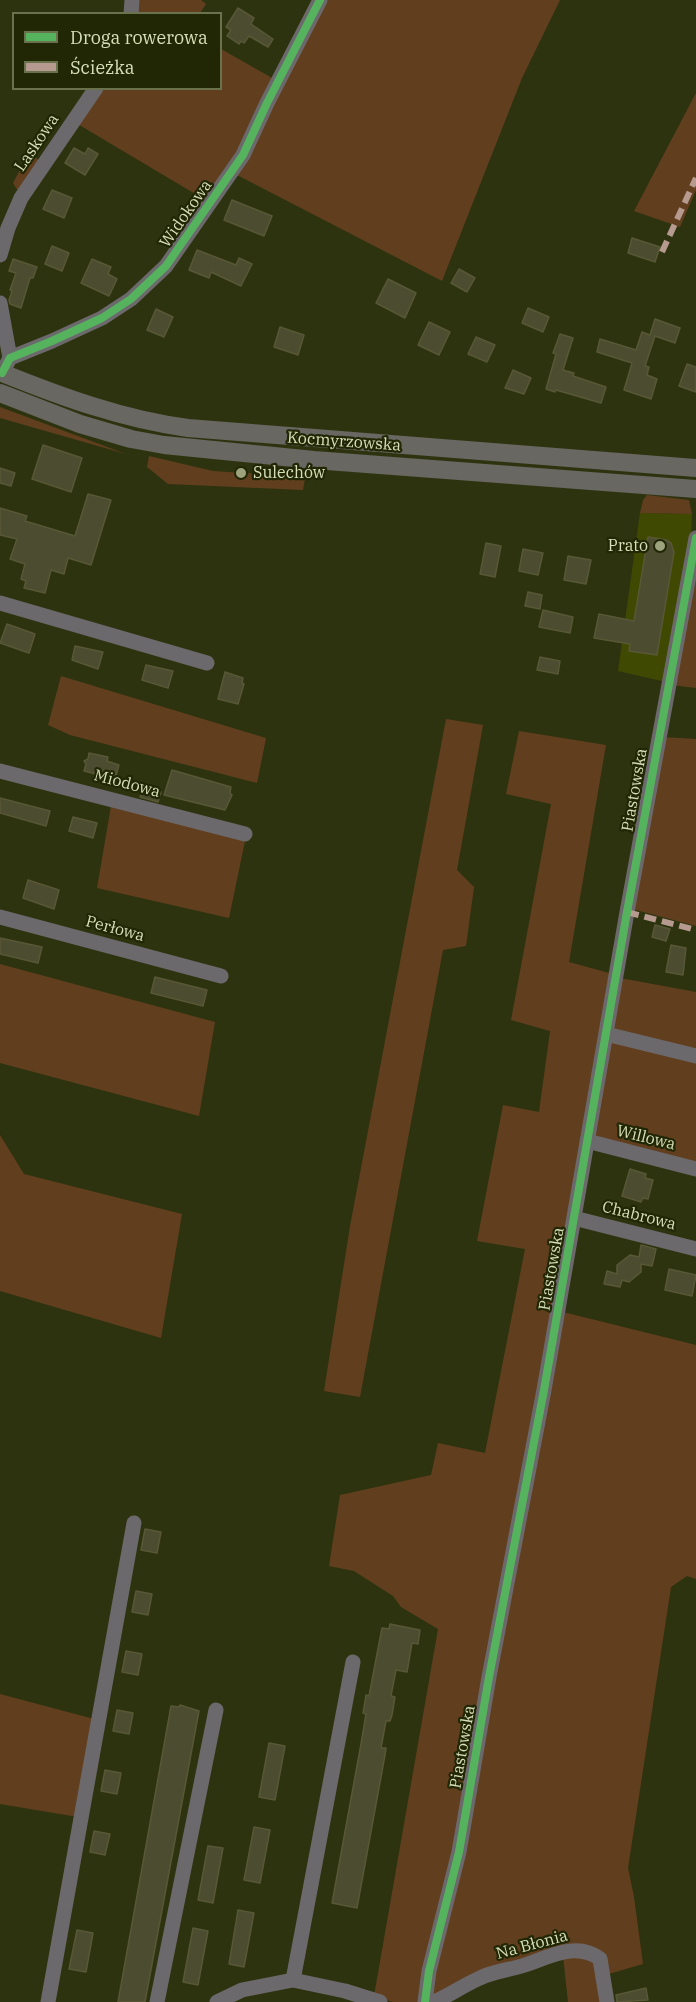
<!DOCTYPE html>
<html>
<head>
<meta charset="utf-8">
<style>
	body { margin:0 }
	#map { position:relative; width:696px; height:2002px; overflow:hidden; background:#2e330f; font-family:"IBM Plex Serif",serif }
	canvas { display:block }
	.legend { position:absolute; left:12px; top:12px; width:210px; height:78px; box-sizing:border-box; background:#212705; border:2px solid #6a714d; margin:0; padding:8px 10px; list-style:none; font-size:18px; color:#d7dfb8 }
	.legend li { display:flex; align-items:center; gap:12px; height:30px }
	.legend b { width:30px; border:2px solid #6a714d }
</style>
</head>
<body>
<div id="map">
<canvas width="696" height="2002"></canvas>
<ul class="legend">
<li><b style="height:8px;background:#56b35d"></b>Droga rowerowa</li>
<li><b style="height:8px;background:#b69a8f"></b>Ścieżka</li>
</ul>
</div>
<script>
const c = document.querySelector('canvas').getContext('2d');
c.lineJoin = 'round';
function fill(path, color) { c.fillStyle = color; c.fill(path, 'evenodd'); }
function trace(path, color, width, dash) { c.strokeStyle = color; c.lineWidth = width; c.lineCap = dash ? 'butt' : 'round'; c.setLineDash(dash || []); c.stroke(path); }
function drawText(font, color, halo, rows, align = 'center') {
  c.font = font + ' "IBM Plex Serif",serif'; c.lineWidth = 4.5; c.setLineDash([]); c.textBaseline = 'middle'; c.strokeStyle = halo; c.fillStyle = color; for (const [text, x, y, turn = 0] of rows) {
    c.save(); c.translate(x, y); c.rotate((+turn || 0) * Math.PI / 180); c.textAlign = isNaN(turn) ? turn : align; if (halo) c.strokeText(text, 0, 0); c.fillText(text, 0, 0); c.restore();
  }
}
const built = new Path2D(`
	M640,513l52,1 -1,28 -25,140 -48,-11z`);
const green = new Path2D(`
	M136,0h65l5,4 -6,9 -66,1z
	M324,0h236l-38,78 -80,203 -205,-106z
	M221,49l53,30 -34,74 -33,48 -131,-78 23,-34 121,-1z
	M696,93v97l-16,37 -46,-16z
	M29,153l10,7 -21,31 -5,-8z
	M0,407l126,47 -126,-36z
	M149,456l64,15 47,3v-4l46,2 -3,18 -135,-6 -21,-17z
	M647,495l42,5 3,14 -52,-1 3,-13z
	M696,560v128l-25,-3z
	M61,676l205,62 -9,45 -187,-48 -22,-10z
	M446,719l37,6 -26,145 17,17 -8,59 -23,4 -83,447 -36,-6 26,-165z
	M519,731l87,14 -37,217 44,12 -157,875 -35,153h-28l-19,-6 64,-367 -37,-22 -8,-11 -39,-25 -25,-5 11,-71 91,-20 7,-32 47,10 40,-204 -48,-8 26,-136 36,7 11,-81 -39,-11 40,-216 -45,-10z
	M662,737l34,2v187l-64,-17z
	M111,806l134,35 -16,77 -132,-30z
	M0,964l215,58 -16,94 -199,-53z
	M620,978l76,14v59l-86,-21z
	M608,1038l88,21v106l-105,-26z
	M0,1135l24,39 158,40 -21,124 -161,-47z
	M563,1312l133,33v234l-9,-3 -16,11 -43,281 6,29 9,67 -38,11 -29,-28 -148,54z
	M0,1694l94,25 -16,98 -78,-13z
	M577,1955l21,9 6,38h-36l-5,-46z`);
const building = new Path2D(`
	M238,8l16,10 -3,6 22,15 -5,8 -19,-11 -5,7 -3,-2 -2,3 -12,-8 4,-6 -5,-3z
	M74,148l11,6 3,-6 10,6 -13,21 -20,-12z
	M52,190l20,8 -8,20 -21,-9z
	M232,200l40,16 -8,20 -40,-16z
	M632,238l28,9 -5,15 -27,-9z
	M52,246l17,7 -7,18 -17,-7z
	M197,250l39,15 3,-7 13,6 -11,22 -30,-14 -2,6 -20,-8z
	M13,259l24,8 -4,11h-3l-9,30 -11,-4 -1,-4 3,-9 -2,-1 6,-17 -7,-2z
	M92,259l19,8 -3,7 9,5 -8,17 -28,-13z
	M459,269l16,9 -8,14 -16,-9z
	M388,279l28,14 -11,25 -29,-15z
	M528,308l21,9 -6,15 -21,-9z
	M156,309l17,8 -9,20 -17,-7z
	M655,319l25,9 -5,15 -20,-7 -10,30 4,1 -2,8 10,4 -6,20 -27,-9 8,-27 -35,-11 3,-13 36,11 6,-18 8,3z
	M429,322l21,10 -11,23 -21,-10z
	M280,327l24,8 -6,20 -24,-8z
	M560,334l13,4 -10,32 11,3 -1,3 33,11 -5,16 -45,-13 -1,2 -9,-3 10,-35 -3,-1z
	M476,337l19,8 -8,17 -19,-8z
	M687,364l9,3v25l-17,-6z
	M513,370l18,8 -7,16 -19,-6z
	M43,445l39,13 -11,34 -39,-13z
	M0,468l15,5 -4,13 -11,-3z
	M88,494l23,6 -20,65 -23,-7 -4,16 -13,-4 -6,23 -21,-5 2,-7 -5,-2 4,-15 -15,-5 7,-20 -17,-4v-27l27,8 -2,5 50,15z
	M648,537l18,3 5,3 3,9 -17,103 -28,-4 1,-7 -36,-6 5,-24 35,7z
	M486,543l15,3 -6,31 -15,-3z
	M523,549l20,4 -5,22 -19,-4z
	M568,556l23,4 -5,24 -22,-4z
	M528,592l14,3 -2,14 -15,-3z
	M543,610l30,7 -3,16 -31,-6z
	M7,624l28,10 -6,19 -29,-10z
	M75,646l28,6 -5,17 -26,-9z
	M540,657l20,4 -2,13 -21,-4z
	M146,665l27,6 -5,17 -26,-8z
	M225,672l18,6 -1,5 2,1 -6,20 -20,-5z
	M89,753l19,4 -1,4 12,4 -4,14 -31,-8 2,-7 -2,-3 4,-2z
	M172,770l59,17 -1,6 2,2 -7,15 -61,-15z
	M143,787l18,5 -3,10 -18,-5z
	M0,798l50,13 -4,15 -46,-13z
	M73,817l24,6 -4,15 -24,-7z
	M28,880l31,10 -5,19 -31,-11z
	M655,925l15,4 -4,12 -14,-4z
	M0,938l42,9 -4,16 -38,-9z
	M671,945l15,3 -3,27 -17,-3z
	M155,977l52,13 -4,16 -52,-13z
	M630,1169l16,5 -1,4 8,2 -5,19 -5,-1 -2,4 -19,-6z
	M641,1245l15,4 -4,17 -11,-2v8l-12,10 -7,-2 -2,7 -16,-3 3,-13 10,3v-9l13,-10 9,2z
	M669,1269l27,6 -4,21 -27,-6z
	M145,1529l16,3 -4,21 -16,-3z
	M136,1591l16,3 -4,21 -16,-3z
	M390,1624l30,6 -2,14 -6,-1 -5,29 -11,-2 -5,26 4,1 -3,18 -2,6h-4l-5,27h5l-1,7 -28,153 -25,-5 29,-159 5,-30 -3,-1 3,-18 3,1 13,-68 7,1z
	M126,1651l16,3 -4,21 -16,-3z
	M180,1705l19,6 -54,291h-27l53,-296 8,1z
	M117,1710l16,3 -4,21 -16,-3z
	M269,1743l16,3 -10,54 -16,-3z
	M105,1770l16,3 -4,21 -16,-3z
	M254,1827l16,3 -10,53 -16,-3z
	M94,1831l16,3 -5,21 -15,-3z
	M208,1846l15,2 -10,55 -15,-3z
	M238,1910l16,3 -10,54 -15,-3z
	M193,1928l15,3 -10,54 -15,-3z
	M77,1930l16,3 -7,39 -17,-3z
	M646,1988l2,12 -31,2 -1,-7z`);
const minor = new Path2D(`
	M131,14l1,-14
	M0,255l8,-27 13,-30 75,-110
	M0,303l10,55
	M2,373l8,-15 42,-17 50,-23 29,-19 35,-33 77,-111 24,-52 53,-103
	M0,603l207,60
	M0,771l245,63
	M0,917l221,59
	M606,1034l90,22
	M587,1141l109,28
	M574,1218l122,31
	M293,1980l60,-318
	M48,2002l86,-479
	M157,2002l59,-292
	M217,2002l25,-12 51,-10 52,11 35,11
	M425,2002l4,-31 30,-119 30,-175 55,-287 83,-478 69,-374
	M434,2002c16,-7 30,-17 46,-24 14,-7 30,-8 45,-13 24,-8 52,-24 75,-6l7,43`);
const major = new Path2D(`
	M0,372c62,25 122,47 188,56l508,40
	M0,393l80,31 51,15 33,6 150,15 382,29`);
const quiet = new Path2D(`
	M662,252l34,-74
	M627,912l69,18`);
const cycleway = new Path2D(`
	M2,373l8,-15 42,-17 50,-23 29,-19 35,-33 77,-111 24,-52 53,-103
	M425,2002l4,-31 30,-119 30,-175 55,-287 83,-478 69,-374`);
const markers = [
	[241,473,6,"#9ca37d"],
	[660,546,6,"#9ca37d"]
];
const streetNames = [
	["Laskowa",37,143,-56],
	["Widokowa",186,214,-55],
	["Kocmyrzowska",344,442,4],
	["Miodowa",127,784,15],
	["Piastowska",635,790,-80],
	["Perłowa",115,929,15],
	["Willowa",646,1138,14],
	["Chabrowa",639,1216,14],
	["Piastowska",552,1269,-80],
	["Piastowska",463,1747,-80],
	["Na Błonia",532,1945,-15]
];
const poiNames = [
	["Sulechów",253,473],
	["Prato",648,546,"right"]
];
fill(built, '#404902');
fill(green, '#613f1e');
fill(building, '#4c4c31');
trace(building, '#585836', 1.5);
trace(minor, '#6c696d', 15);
trace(major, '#696762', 18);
trace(quiet, '#b69a8f', 6, [12, 6]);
trace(cycleway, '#56b35d', 8);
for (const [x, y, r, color] of markers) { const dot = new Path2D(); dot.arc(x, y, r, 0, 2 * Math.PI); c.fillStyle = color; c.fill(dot); trace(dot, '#212705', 2); }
drawText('16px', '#d7dfb8', '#212705', streetNames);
drawText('16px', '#d7dfb8', '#212705', poiNames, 'left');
</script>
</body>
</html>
